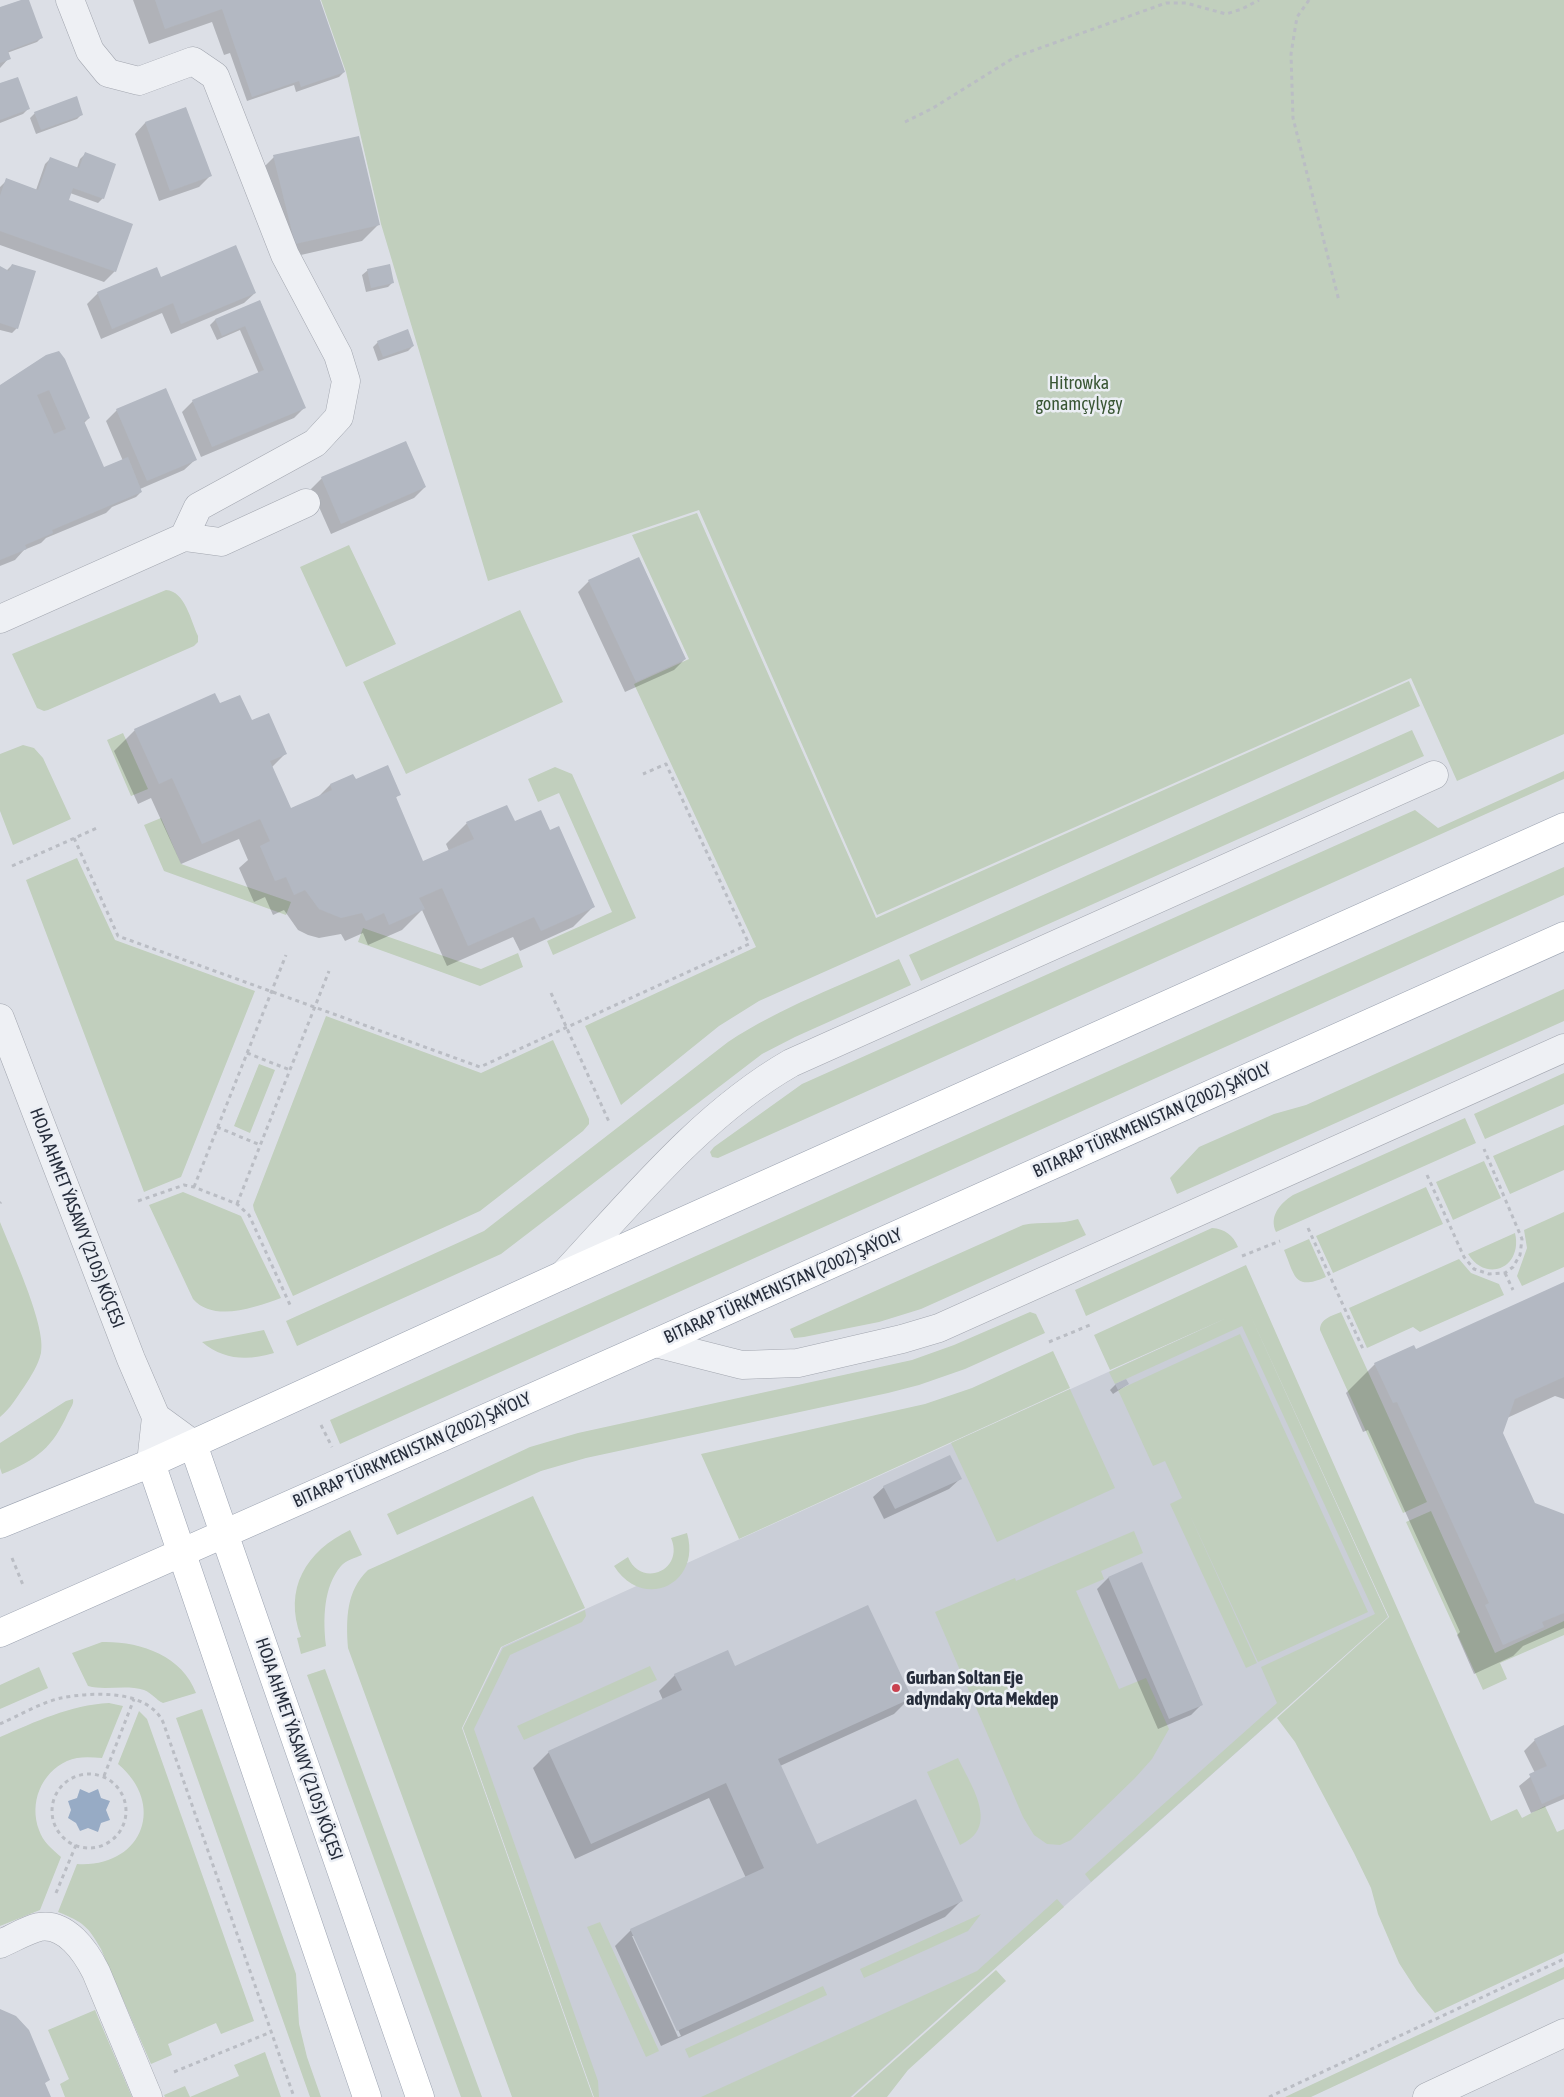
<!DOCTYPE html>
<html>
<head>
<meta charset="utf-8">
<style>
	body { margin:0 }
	canvas { display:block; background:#dcdfe6 }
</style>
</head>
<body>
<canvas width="1564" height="2097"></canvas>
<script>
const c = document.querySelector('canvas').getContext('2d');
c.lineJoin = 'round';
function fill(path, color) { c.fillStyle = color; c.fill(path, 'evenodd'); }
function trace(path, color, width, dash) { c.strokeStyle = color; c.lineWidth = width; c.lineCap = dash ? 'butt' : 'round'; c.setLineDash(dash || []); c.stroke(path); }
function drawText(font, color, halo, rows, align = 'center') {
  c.font = font + ' "Asap Condensed",sans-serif'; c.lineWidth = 5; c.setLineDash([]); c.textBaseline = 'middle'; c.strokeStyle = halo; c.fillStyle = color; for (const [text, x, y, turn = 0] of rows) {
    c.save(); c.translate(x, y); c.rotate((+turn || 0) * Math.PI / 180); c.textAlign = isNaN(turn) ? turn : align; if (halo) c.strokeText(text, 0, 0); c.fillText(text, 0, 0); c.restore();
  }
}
const built = new Path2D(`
	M1247,1309l141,308 -537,480h-257l-131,-369 39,-81z`);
const green = new Path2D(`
	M321,0h1243v734l-107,47 -46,-103 -534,237 -178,-405 -211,71 -107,-357 -35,-152z
	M697,513l179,405 533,-237 11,25 -661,295 -40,25 -98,79 -36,-79 171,-79 -122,-263 55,-25 -57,-124z
	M349,545l47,99 -50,23 -46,-100z
	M166,590c19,1 25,31 32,46v6l-4,4 -146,64 -4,1 -7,-3 -25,-54z
	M520,610l43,92 -157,72 -43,-92z
	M1412,730l12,26 -503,225 -12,-26z
	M123,733l25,56 -17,7 -24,-56z
	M23,745l11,3 9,10 28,61 -58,26 -13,-34v-57z
	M555,767l17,7 64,144 -83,37 -6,-14 65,-29 -53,-119 -21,9 -10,-23z
	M1564,771v8l-846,379 -6,-1 -2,-5 4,-5 88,-63 613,-274 23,18z
	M161,818l20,46 110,38 -5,13 -122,-44 -20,-46z
	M77,858l38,82 140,51 -74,186 -37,15 -118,-312z
	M1564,867v28l-1224,549 -10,-24z
	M363,928l118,41 37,-16 5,14 -43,19 -122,-44z
	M899,959l12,26 -116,52 -33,17 -261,200 -204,92 -11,-25 198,-90 244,-189c53,-35 114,-57 171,-83z
	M1564,989v32l-387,173 -7,-16 29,-31 75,-33 32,-9z
	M326,1016l155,57 72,-33 36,79v5l-6,7 -103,80 -187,85 -39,-86 -1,-5z
	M259,1064l16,6 -25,63 -16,-7z
	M1564,1073v31l-79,35 -11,-25z
	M1465,1118l11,25 -200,89c-7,-15 3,-28 17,-37z
	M1564,1125v45l-54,24 -17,-38z
	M1484,1161l17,37 -48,22 -17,-38z
	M1426,1187l17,37 -110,49 -17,-37z
	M183,1192l58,24 40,82c-25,9 -67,25 -88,1l-44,-94z
	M1564,1212v55l-42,19 -5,-10 10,-28 -3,-18z
	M1078,1219l8,16 -165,74 -42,13 -75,15 -10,1 -4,-9 233,-104c19,-4 37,0 55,-6z
	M0,1222c11,28 47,105 41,131 -3,13 -10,23 -17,34 -7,10 -14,22 -24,30z
	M1212,1228c13,1 21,7 26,19l-152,69 -11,-26z
	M1515,1233c8,34 -28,51 -47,21z
	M1309,1239l17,38c-32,14 -31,-1 -42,-27z
	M1459,1259l12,14 28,11 5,11 -84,37 -7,-5 -46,21 -18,-40z
	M1246,1265l245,556 26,-12 5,9 23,-12 12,26 7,-3v124l-129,60 -18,-22 -18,-28 -21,-49 -7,-26 -17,-35 -59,-111 -18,-24 112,-101 -142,-309 141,309 -297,265 -6,-8 192,-171 -16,-36 114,-53 -133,-288 -127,58 -6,-12 120,-55 -119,53 -16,-35z
	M1030,1312l6,2 9,19 -80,36 -46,16 -31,8 -302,65 -45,13 -144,64 -10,-21 143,-67 48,-14 334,-73 42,-15z
	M1341,1312l86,190 -24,11 -83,-183c0,-11 11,-14 21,-18z
	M264,1330l10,23c-27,8 -50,7 -72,-11z
	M1240,1334l128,278 -110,50 -70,-151 69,152 -11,5 -76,-164 12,-6 -17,-37 -12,5 -35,-76z
	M1053,1351l17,37 -331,151 -38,-85 224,-50 47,-16z
	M1070,1389l45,99 -118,54 -46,-99z
	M73,1399c1,5 -2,8 -5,14 -15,34 -31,47 -66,61l-2,-6v-25l66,-42z
	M533,1496l52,112 -84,39 -39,81 131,369h-81l-164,-449c-2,-29 -2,-57 20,-78z
	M1431,1511l64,142 69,-32v14l-64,28 7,16 -24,11 -77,-168z
	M350,1530l12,25c-7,3 -16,5 -21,11 -18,21 -18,54 -15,80l-25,8 -4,-16 4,-1c-18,-48 5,-86 49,-107z
	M1134,1531l9,22 -42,18 3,8 -28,12 43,98 27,-11 23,51 -17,30 -17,19 -64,62 -11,5 -13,-1 -13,-9 -11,-18 -88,-205 80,-34 1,3z
	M687,1533c15,51 -44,79 -73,33l14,-9c13,32 57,13 43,-19z
	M585,1610l1,6 -4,6 -72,33 -36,74 124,352 1,16h-5l-131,-369 40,-80z
	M102,1642c37,-1 80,13 94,51l-33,10c-7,-3 -11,-10 -19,-13 -19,-6 -38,1 -56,-4l-16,-33z
	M650,1666l7,14 -133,60 -7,-14z
	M39,1667l9,21 -48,21v-24z
	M325,1669l157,428h-21l-154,-422z
	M109,1703l14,3 -21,52c-12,-1 -24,-2 -35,3 -26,12 -38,42 -28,69 4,12 13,19 22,27l-21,53 -40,16v-189c35,-15 70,-32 109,-34z
	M202,1709l94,265 3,50 8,33 14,40h-11l-134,-379z
	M139,1711l8,8 107,302 -33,13 -5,-11 -48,21 4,11 -21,9 -50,-115c-13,-23 -18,-27 -43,-37l19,-48c65,4 90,-59 41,-100z
	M958,1758c13,28 43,69 2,87l-33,-73z
	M1057,1899l7,8 -214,190h-149l276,-126z
	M981,1914l-13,17 -104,47 -4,-9z
	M600,1922l59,129 -13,6 -59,-130z
	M1564,1967v12l-253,118h-26z
	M996,1970l10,11 -98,89 -21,27h-34z
	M823,1986l4,9 -138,63 -4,-9z
	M95,2010l37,87h-67l-5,-13 9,-5 -21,-49z
	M265,2052l16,45h-116l-1,-2 21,-9 5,11 49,-21 -5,-11z`);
const water = new Path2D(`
	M80,1789l9,4 9,-4 3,9 9,3 -4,9 4,10 -9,3 -3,9 -10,-4 -8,3 -4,-8 -8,-5 3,-8 -3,-9 9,-3z`);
const shadow = new Path2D(`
	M24,0h4l14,37 -5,5 -30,11 2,5 -9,10v-59z
	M133,0h186l25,72 -5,5 -43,15 -2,-7 -47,16 -17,-48 -6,2 -12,-33 -63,22z
	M0,85l28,24 -5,5 -23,9z
	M185,108l25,68 -11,11 -40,14 -24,-67 10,-11z
	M35,113l47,1 -5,5 -41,15 -6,-16z
	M85,154l18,44 -5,5 -28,-10 -2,7 47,71 -11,11 -104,-37v-58l7,-7 29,10 9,-26 5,-5 27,9 3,-9z
	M274,157l104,68 -16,16 -83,19 -21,-87z
	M12,265l5,63 -5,5 -12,-3v-62l6,3z
	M156,269l4,9 95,15 -11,10 -73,31 -9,-21 -61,26 -14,-35 11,-11z
	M368,270l25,12 -5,5 -22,5 -4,-17z
	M260,301l44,107 -10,10 -93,39 -19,-45 11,-11 66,-27 -19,-44 -23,10 -7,-15 5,-5z
	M378,342l35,4 -5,5 -30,10 -5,-14z
	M47,356l42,62 -5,5 19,46 20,-8 -17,-40 11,-11 78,50 -11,10 -44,19 1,3 -5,5 -24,10 -6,6 -60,25 -5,5 -17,7 -9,10 -15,6v-180z
	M322,478l103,9 -11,11 -83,36 -20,-45z
	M589,581l96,78 -11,11 -49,22 -47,-100z
	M219,705l32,17 35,31 -14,14 18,42 28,-12 12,-12 25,-4 44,13 -4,5 28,64 26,-12 -3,-7 21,-21h47l35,9 45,74 -21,21 -53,24 -7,-14 -66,29 -25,-56 -20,20 -34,15 -5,-12 -18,8 -4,-7 -22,4 -11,-3 -10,-5 -14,-20 -11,5 -8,-18 -11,5 -15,-34 9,-8 -9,-21 -58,25 -30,-66 -13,6 -24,-53 21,-21z
	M1564,1283v116l-9,-3 -48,22 -6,15 33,71 30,11v113l-41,18 -10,10 -39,18 -17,-39 3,-3 -92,-202 -5,2 -17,-39 29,-29 41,-14z
	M1126,1380l2,4 -15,10 -3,-4 5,-5z
	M960,1479l-11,10 -65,30 -11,-22 11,-10z
	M1141,1564l61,140 -11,11 -33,14 -61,-140 11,-11z
	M734,1668l176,30 -16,16 -114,52 36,80 145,55 -16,16 -284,129 -46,-100 16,-16 115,-52 -37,-80 -134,61 -42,-91 16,-16 114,-52 -4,-9 16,-16zM632,1936h2l47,100 -3,1z
	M1564,1727v72l-33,14 -12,-27 16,-13 -11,-22 11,-11z`);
const building = new Path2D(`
	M21,0h8l14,38 -35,13 3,8 -11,4v-56z
	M155,0h165l25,72 -44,15 -2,-6 -47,16 -30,-88 -57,20z
	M18,77l12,32 -30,11v-37z
	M77,96l6,19 -42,15 -7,-18z
	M186,107l26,69 -42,15 -25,-69z
	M359,136l21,89 -85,19 -22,-89z
	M85,152l31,12 -12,35 -31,-11 -4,12 64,24 -17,48 -116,-41v-35l6,-18 32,12 12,-33 29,11z
	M236,245l20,48 -75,31 -8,-21 -61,26 -15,-37 60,-25 4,10z
	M12,264l24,7 -18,58 -18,-6v-57l9,5z
	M390,264l4,19 -23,5 -4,-19z
	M260,300l46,108 -94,39 -20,-47 72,-30 -19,-44 -23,10 -7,-17z
	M408,329l6,17 -31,11 -6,-16z
	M59,351l6,8 25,59 -6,3 20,46 24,-10 14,35 -90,38 1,3 -28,12 2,4 -27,11v-175l46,-30zM49,390l17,39 -12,5 -17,-39z
	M166,388l31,72 -50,21 -31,-72z
	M406,441l20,46 -85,37 -20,-47z
	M639,557l47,102 -50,23 -48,-102z
	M215,693l5,10 20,-8 12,25 17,-7 18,41 -17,7 21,47 41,-18 -2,-6 23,-10 3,5 32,-14 13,30 -5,2 27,64 51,-22 -8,-17 41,-17 8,16 26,-11 9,20 9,-4 36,81 -54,24 -7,-14 -66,29 -26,-58 -23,10 6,11 -36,16 -5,-12 -18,8 -4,-8 -21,5 -22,-9 -14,-19 -11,5 -8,-18 -11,4 -15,-35 10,-5 -10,-22 -58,25 -30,-66 -13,6 -25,-55z
	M1564,1282v95l-49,22 -12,34 32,70 29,11v99l-22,9 2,5 -41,18 -18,-40 4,-2 -92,-201 -4,1 -19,-40 40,-18 2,4z
	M1126,1379l3,5 -11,6 -3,-6z
	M950,1455l12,24 -67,30 -12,-23z
	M1142,1562l61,143 -34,14 -61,-142z
	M868,1605l44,93 -134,61 39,85 99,-45 47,102 -286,130 -47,-102 134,-61 -38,-85 -135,61 -43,-93 134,-61 -8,-16 54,-24 7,16z
	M1564,1725v69l-22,10 -13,-30 18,-8 -13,-27z
	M0,2009l16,7 13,14 21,50 -5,3 6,14h-51z`);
const path = new Path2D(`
	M1309,0l-12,17 -6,37 2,64 46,183
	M905,122l28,-14 82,-51 151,-54h20l40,11 16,-5 17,-9
	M74,838l44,98 362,131 269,-123 -83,-180 -23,10
	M12,866l85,-38
	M551,993l59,131
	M247,1053l43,17
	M217,1127l43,18
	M1427,1175l37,82 10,12 15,5 16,-1 8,-6 7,-12 2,-16 -38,-90
	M194,1187l92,-232
	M138,1201l46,-16 10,2 43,17 12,11 42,92
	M0,1203l1,-1
	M237,1204l92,-233
	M1308,1228l55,121
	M1242,1256l38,-15
	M1505,1273l8,17
	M1049,1342l41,-17
	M321,1425l11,22
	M12,1558l11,27
	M0,1724c18,-8 42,-22 61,-26 31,-6 86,-9 102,24l131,375
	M52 1811a37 37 0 1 1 74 0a37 37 0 1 1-74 0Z
	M104,1776l30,-77
	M56,1893l20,-48
	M174,2072l97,-40
	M1269,2097l295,-138`);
const minor = new Path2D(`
	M70,0l20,51 18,22 31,8 54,-20 22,15 70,179 53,100 8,26 -7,36 -24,26 -117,64 -14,30
	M0,619l184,-82 37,5 85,-39
	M0,1018l131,341 25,58 -5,46
	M563,1275c69,-74 139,-161 228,-212l643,-288
	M655,1343l87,22 56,-2 104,-24 37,-11 625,-280
	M156,1417l37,27
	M0,1944c12,-5 26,-14 39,-17 27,-5 47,25 57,45l52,125
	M1427,2097l137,-64`);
const major = new Path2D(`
	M193,1444l227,653
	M151,1463l216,634
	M0,1524l151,-61 412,-188 1001,-448
	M0,1633l655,-290 909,-407`);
const markers = [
	[896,1688,5,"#c94250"]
];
const parkNames = [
	["Hitrowka",1079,383],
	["gonamçylygy",1079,404]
];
const streetNames = [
	["BITARAP TÜRKMENISTAN (2002) ŞAÝOLY",1152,1120,-24],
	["HOJA AHMET ÝASAWY (2105) KÖÇESI",77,1218,69],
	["BITARAP TÜRKMENISTAN (2002) ŞAÝOLY",783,1286,-24],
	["BITARAP TÜRKMENISTAN (2002) ŞAÝOLY",412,1450,-24],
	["HOJA AHMET ÝASAWY (2105) KÖÇESI",299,1749,71]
];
const poiNames = [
	["Gurban Soltan Eje",906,1678],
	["adyndaky Orta Mekdep",906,1699]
];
fill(built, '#caced7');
fill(green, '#c1cfbd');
fill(water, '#97abc5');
fill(shadow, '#0003');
fill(building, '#b3b8c2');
trace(minor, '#a2a6af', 29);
trace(major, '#9ca3b1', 29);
trace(path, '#babdc4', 3, [4, 4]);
trace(minor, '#eef0f4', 28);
trace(major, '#fff', 28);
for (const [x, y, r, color] of markers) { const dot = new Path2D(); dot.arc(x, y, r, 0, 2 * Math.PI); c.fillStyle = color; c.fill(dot); trace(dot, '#ebeef4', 2); }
drawText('18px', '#395634', '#ebeef4', parkNames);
drawText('18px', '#262d3b', '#ebeef4', streetNames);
drawText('bold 18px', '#262d3b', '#ebeef4', poiNames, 'left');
</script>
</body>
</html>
